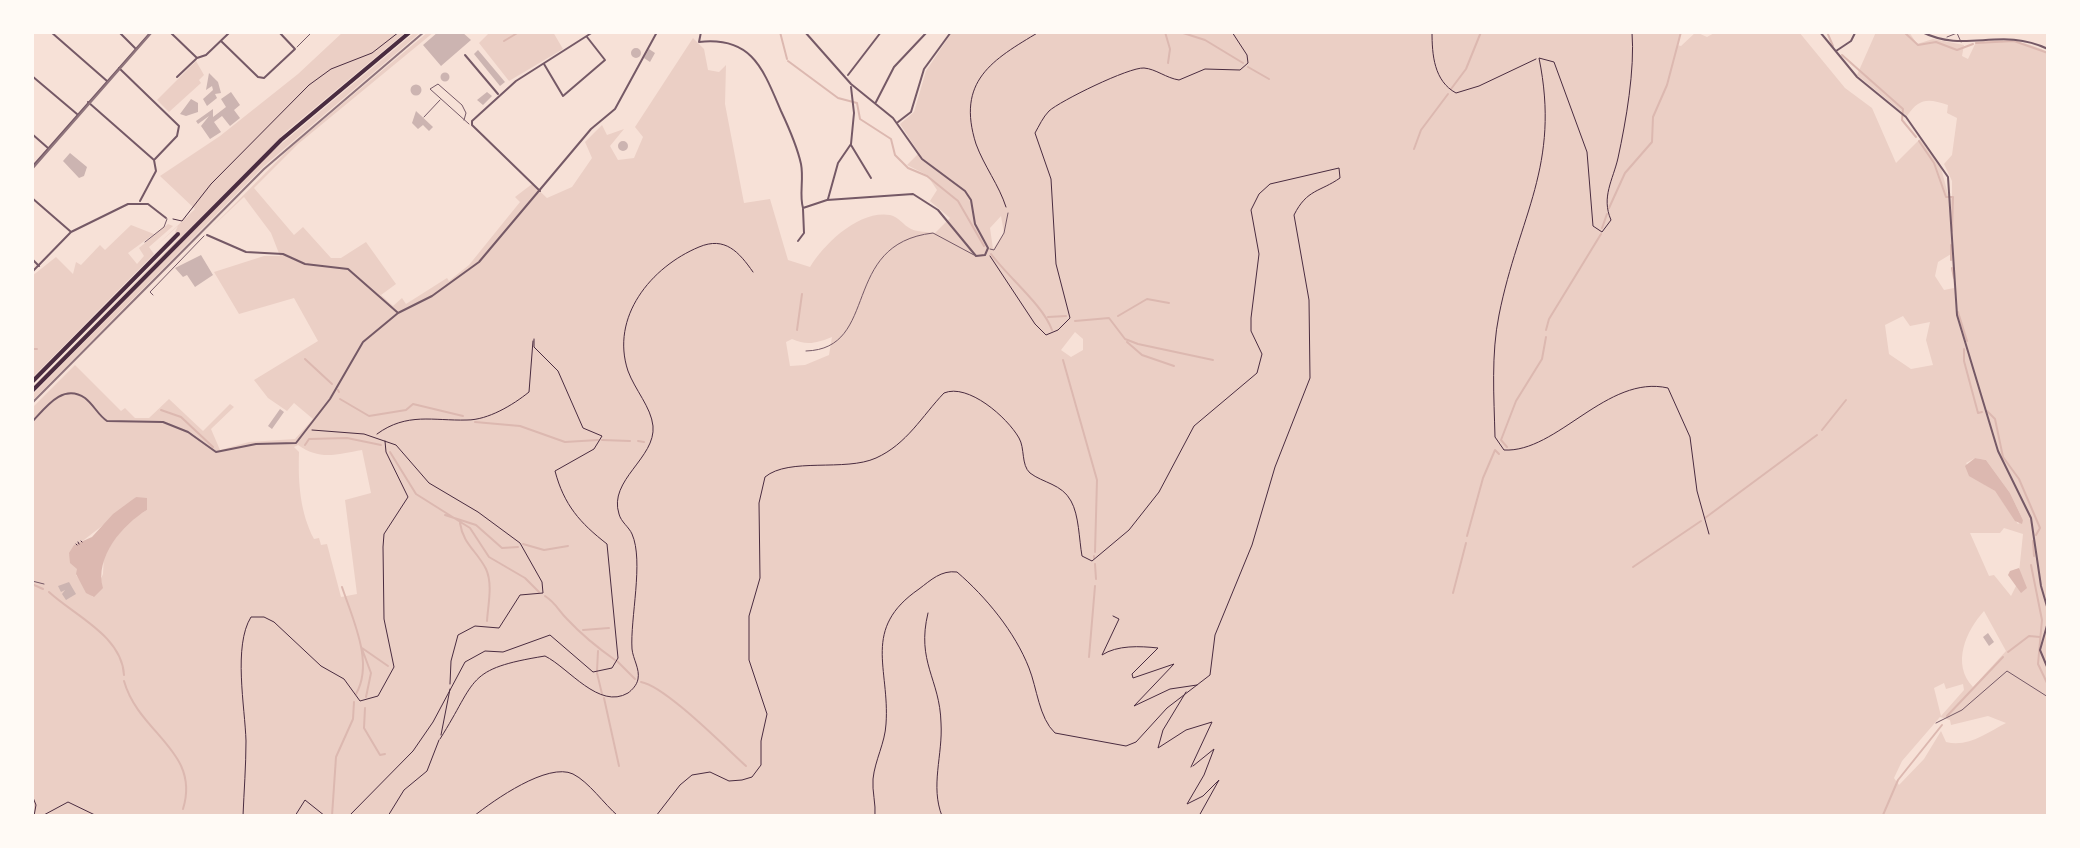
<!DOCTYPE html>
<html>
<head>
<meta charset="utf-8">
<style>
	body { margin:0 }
	#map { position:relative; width:2080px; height:848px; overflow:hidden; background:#f7e1d7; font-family:Mulish,sans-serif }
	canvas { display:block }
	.frame { position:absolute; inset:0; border:34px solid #fffaf5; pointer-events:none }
</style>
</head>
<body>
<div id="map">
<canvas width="2080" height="848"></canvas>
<div class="frame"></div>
</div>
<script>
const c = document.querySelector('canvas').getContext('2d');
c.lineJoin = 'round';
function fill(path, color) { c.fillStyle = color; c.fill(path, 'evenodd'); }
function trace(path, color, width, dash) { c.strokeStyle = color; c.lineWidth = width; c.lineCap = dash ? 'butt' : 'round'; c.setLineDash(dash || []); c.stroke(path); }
const green = new Path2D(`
	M343,32h63l-118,98 -256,257 148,-150 -5,-5 3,-6 -23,21 40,-38 -35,-33 60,-40 78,-62z
	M415,32h6l-157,134 -232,235v-6l236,-240z
	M428,32h6l-136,112 -44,44 40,47 9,-8 28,31h10l25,-16 30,42 -15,11 12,11 9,-8 4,6 41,-26 2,3 20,-16 51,-63 -5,-5 17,-13 15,14 25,-11 20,-29 -7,-16 17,-17 5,10 17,-6 -14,17 8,14 16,-2 9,-21 -8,-10 58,-89 11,11 4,21 11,2 7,-7 -1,39 19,99 26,-4 18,61 22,7c15,-24 49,-57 80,-52 9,2 13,10 21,14 6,3 17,3 24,4l15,-15 -20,-17 7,-11 -10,-15 -20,-10 12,-12 -19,-29 14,-12 12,-41 26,-39h730l-5,13 4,1 15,-14 11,5 9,-5h83l46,56 27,20 24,55 25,-25 19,26 9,34h3v-17l-8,-17 8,-9 5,-37 -10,-5 1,-8c-20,-7 -29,-7 -41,11l-50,-41 19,-43h33l8,12 16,-5 31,6 -2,11 6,3 8,-17c26,-4 48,-2 72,10v764h-2016v-408l43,-43 46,46 4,-3 10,10h14l20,-19 34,32 27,-27 4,3 -23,22 9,21 29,-8 46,-3 18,-20 -19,-16 -7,8 -19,-13 -14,-18 64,-39 -24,-43 -55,16 -25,-42 50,-16h16l-9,-23 -27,-36 -32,30 79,-80zM1001,216l3,17 -11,16 -3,-21zM1951,254l3,34 -10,2 -9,-14 3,-14zM1903,316l7,10 20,-4 -4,18 7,25 -22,4 -22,-15 -4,-29zM1075,332l8,7v11l-12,7 -10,-7zM832,337l-3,18 -24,10 -15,1 -4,-24 6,-3c15,7 25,4 40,-2zM298,445c22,16 40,9 64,5l9,43 -26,7 12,94 -16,3 -14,-53 -6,1 -2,-7 -5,1c-14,-27 -16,-56 -15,-87l-5,-5zM1975,458l11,2 24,33 13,27 -5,4 -23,-33 -16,-10 -13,-18zM136,497l11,13 -20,12 -23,33 -1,19 -10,23 -17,-22 3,-3 -10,-18c18,-20 47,-35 67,-57zM2004,528l19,6 -5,48 -7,14 -17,-21 -5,1 -19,-43h30zM1984,611l22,40 -33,36c-22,-23 -7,-56 11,-76zM1944,683l2,6 17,-5 1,6 -23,26 -7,-28zM1988,716l18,7c-18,9 -38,25 -60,19l-5,-11 -17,28 -25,26 -5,-7 8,-17 38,-44 10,3 1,5z
	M490,32h63l10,17 -54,32 -30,-38z
	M196,61l8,14 -5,5 2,3 -32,29 -12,-12z
	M168,224l5,2 -24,21 5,7 -122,124v-102l24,-19 17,17 3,-12 5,3 19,-20 5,5 26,-25 23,9 -26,19 9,11 7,-8 -5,-8z`);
const water = new Path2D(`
	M1975,458l11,2 24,33 13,27 -1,4 -7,-3 -20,-30 -26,-15 -4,-10z
	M136,497l11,1v12c-24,14 -53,48 -44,78l-9,9 -8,-4 -10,-19 1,-5 -7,-6 -1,-10 5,-8 18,-8 21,-23z
	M2019,568l8,20 -6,5 -13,-18 2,-4z`);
const stream = new Path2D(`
	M780,32l7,27
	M1165,32l5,17 -2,14
	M1180,32l25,8 38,23
	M1827,32l6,14
	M1904,32l14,13 18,-3 21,8 16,-6
	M504,41l15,-9
	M1976,43l38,-2 34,12
	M1842,55l61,54 -1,11 14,17
	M788,61l50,37 19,5 3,16 31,20 4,16 13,13 19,8 31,25 26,45
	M1248,67l21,12
	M1451,89l15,-20 15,-37
	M1919,141l15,22 12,34h7l-1,34
	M1414,149l7,-19 27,-36
	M1609,208l16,-35 27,-31 1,-25 14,-32 14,-53
	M1602,228l5,-14
	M991,254c17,23 52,51 61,76
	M1951,260v-15
	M1952,268l2,10
	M1958,312l9,29
	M1118,316l29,-17 22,4
	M1048,317l18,-1
	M1075,321l34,-3 16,21 13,5 75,16
	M797,330l5,-36
	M1546,330l3,-11 52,-85
	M1127,342l15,13 32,11
	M32,349h5
	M1964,349v12l14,52 4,-1
	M305,359l27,25
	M1063,360l34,120 -2,72
	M338,390l1,2
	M340,399l29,17 37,-6 7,-6 50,12
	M161,410l20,7 32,30
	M1987,411l8,8 8,38 16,22 21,49 -4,7
	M475,422l45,4 45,16 33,-2
	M1822,430l24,-30
	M602,440l28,1
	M638,441l6,1
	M305,445l4,-6 38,-1 34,7
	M1507,447l-6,-7 15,-39 26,-42 4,-22
	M390,452l26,42 54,34 19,29 36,21 14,14
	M445,515l31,10 26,23 16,-1
	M1705,518l112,-83
	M460,523c3,21 17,28 26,46 7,15 2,36 1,52
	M1467,536l16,-58 12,-28 4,4
	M2033,541l1,15
	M523,544l21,6 24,-4
	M1094,558v-2
	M1095,564l1,15
	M2031,565l11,55 -4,44 10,21
	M1633,567l68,-46
	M32,584l11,5
	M342,587c11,33 32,76 14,107
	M49,592c26,24 73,44 75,83
	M1453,593l13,-50
	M545,596c11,7 13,14 22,23 14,15 31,29 48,41
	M583,630l26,-2
	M362,648l26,18
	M362,649l9,24 -5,24
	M2008,652l21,-16 11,1
	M1089,657l6,-71
	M617,661l18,18
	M597,671l1,-20
	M597,673l5,21
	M124,681c15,53 77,70 59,128
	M641,682c24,4 84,65 105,84
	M604,698l15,68
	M365,708l-1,20 16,27 5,-1
	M1947,716l56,-59
	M1883,815l15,-35 44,-55
	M332,816l4,-59 17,-38 1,-17`);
const building = new Path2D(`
	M438,32h24l9,8 -30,26 -18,-21z
	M631 53a5 5 0 1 1 10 0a5 5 0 1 1-10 0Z
	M649,49l6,4 -5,9 -6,-4z
	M478,50l27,32 -5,4 -26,-32z
	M440.5 77a4.5 4.5 0 1 1 9 0a4.5 4.5 0 1 1-9 0Z
	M209,73l9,9 3,11 -6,1 2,4 -10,8 -4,-7 10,-9 -1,-4 -6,4z
	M410.5 90a5.5 5.5 0 1 1 11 0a5.5 5.5 0 1 1-11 0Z
	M231,92l9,13 -6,5 6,8 -10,8 -8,-10 -8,6 7,10 -11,7 -9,-13 8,-10 -11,8 -2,-3 17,-12v8l13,-10 -5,-8z
	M487,92l5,4 -9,9 -6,-5z
	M191,99l7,4v9l-12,4 -6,-2z
	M416,111l17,16 -4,4 -6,-6 -5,4 -6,-6z
	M618 146a5 5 0 1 1 10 0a5 5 0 1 1-10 0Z
	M70,153l17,14 -3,9 -5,2 -16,-17z
	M201,255l12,20 -18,12 -8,-12 -4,2 -8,-9z
	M280,409l4,3 -12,17 -4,-3z
	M69,582l7,12 -10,6 -4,-6 3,-4 -4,2 -3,-6z
	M1988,633l6,9 -5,4 -6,-9z`);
const path = new Path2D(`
	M1432,32c0,23 2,49 24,61l23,-7 57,-27
	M1632,32c3,38 -6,89 -14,126 -5,22 -17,39 -7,62l-9,12 -9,-6 -6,-74 -33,-90 -15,-4c22,108 -20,157 -40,257 -8,39 -5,82 -4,122l9,13c53,3 103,-76 164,-62l22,49 7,54 12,43
	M1006,207c-7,-22 -22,-41 -30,-63 -20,-63 16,-84 63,-112
	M173,219l9,2 29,-37 98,-99 22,-16 41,-16 27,-21
	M990,256l45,68 11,11 12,-5 12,-12 -14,-54 -5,-85 -16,-46c4,-7 8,-16 14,-22 11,-10 80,-44 95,-43 12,1 22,10 35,12l26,-11 35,1 8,-7 -1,-8 -15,-23
	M312,430l52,4 32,11 33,38 49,29 42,31 22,39 1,11 -23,2 -21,33 -24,-2 -17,9 -7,26 -1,23
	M377,434c30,-22 56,-13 90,-14 21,0 46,-15 62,-28l4,-51
	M81,541l1,1
	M78,542l1,2
	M76,544l1,1
	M928,613c-12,49 12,66 13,110 2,32 -11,63 1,93
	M1113,616l6,3 -17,36c15,-10 38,-9 56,-7l-26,26 1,4 41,-14 -40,42 36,-17 27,-4
	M1186,692l-23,38 -5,18 28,-18 26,-8 -21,45
	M441,735l9,-46
	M440,739c38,-60 25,-70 105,-83 24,12 54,54 83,37 4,-3 9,-8 10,-14 2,-10 -5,-20 -6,-30 -2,-30 12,-88 0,-115 -3,-7 -11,-12 -13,-20 -11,-34 37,-56 34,-88 -2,-19 -18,-36 -25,-55 -18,-54 23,-104 71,-124 26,-11 40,5 54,25
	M1193,766l21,-17 -10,26 -17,29 16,-8 16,-16 -20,36
	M32,795l4,10 -2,11
	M42,816l26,-14 29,14
	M243,816c1,-25 3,-50 3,-75 -1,-34 -13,-95 5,-124h13l10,5 47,44 23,13 16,22 18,-5 16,-29 -10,-48 -1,-72 1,-13 24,-37 -22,-45 -1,-11
	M295,816l10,-16 20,16
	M349,816l64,-65 20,-29 32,-60 20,-11 18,1 47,-17 43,37 19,-4 6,-10 -11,-114c-27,-21 -43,-39 -52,-73l39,-22 8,-13 -19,-8 -25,-57 -24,-24v-8
	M388,816l16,-26 23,-19 12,-31
	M474,816c20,-16 74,-54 99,-42 16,8 31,30 45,42
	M656,816l24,-31 12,-10 18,-3 19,9 13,-1 10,-3 9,-12v-24l6,-27 -18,-54v-44l11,-38 -1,-75 6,-26c24,-20 80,-5 111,-19 31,-14 46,-42 68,-65 24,-10 63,24 75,45 6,10 2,27 11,35 13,10 32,11 41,28 8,14 8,38 11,55l10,5 37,-31 30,-38 35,-66 63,-53 5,-19 -11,-23v-13l8,-64 -8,-44 8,-16 11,-10 69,-16 1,10c-20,14 -33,11 -46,37l15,85 1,78 -35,89 -23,78 -37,90 -5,40 -43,33 -31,34 -10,4 -71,-13c-16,-15 -18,-45 -26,-65 -14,-36 -43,-71 -72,-96 -16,-2 -26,8 -38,17 -58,40 -29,79 -33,135 -1,19 -11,36 -13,55 -1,12 3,25 2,37`);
const service = new Path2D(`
	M1947,37l10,-4 4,9
	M297,47l13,-13
	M464,120l2,-7 -4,-8 -24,-21 -8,5 39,35
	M145,242l19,-15 3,-8
	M990,249l4,1 10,-17 4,-20
	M153,295l-3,-3 54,-56
	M806,351c75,-2 33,-107 127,-118l41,22
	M32,581l12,3
	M1936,723l26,-13 45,-39 41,26`);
const pedestrian = new Path2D(`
	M424,117l16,-17`);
const minor = new Path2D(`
	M51,32l56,49
	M119,32l16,16
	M170,32l27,26 9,-3 24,-23
	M701,32l-2,10c53,-6 64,27 82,69 8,17 16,35 20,53 3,15 -2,31 2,44l24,-8 86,-6 25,16 38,46 9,-1 3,-7 -13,-24 -4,-24 -6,-9 -43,-32 -29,-41 -42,-34 -46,-52
	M1820,32l37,45 49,40 42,60 9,138 41,136 33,67 10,68 7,24
	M1922,32c44,22 78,-6 126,17
	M221,41l37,36 6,1 31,-29 -16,-17
	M1836,51l15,-10 4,-8
	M465,55l33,39
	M544,64l19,32 42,-36 -18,-23
	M119,68l60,58 -2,10 -22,23
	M848,75l33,-43
	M32,76l45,38
	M177,77l19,-18
	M88,102l66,58 2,11 -16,30
	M876,102l18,-35 33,-35
	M898,122l13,-10 13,-43 27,-37
	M32,134l16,14
	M851,145l20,33
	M540,191l-68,-66v-4l44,-40 77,-49
	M32,198l38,33
	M828,199l10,-36 13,-19 3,-31 -3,-26
	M207,235l39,17 37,2 22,10 43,5 49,43
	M798,241l6,-8 -1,-24
	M32,259l7,7
	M32,272l39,-40 57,-28h20l18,14
	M32,422c14,-15 31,-39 53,-24 9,7 13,17 22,23l56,1 25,10 28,20 40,-8 40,-1 34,-44 33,-57 35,-29 34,-17 47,-34 112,-133 24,-20 42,-77
	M2048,622l-8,28 8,19`);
const tertiary = new Path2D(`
	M32,167l119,-135`);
const trunk = new Path2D(`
	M32,382l146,-148
	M32,391l249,-251 129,-108`);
const tram = new Path2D(`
	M32,169l120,-137`);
const rail = new Path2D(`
	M32,403l232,-234 160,-137`);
fill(green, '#ebcfc5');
fill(water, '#dcb8b0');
trace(stream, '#dcb8b0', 2);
fill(building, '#ccb4b1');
trace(path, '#4a2c40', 1);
trace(service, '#755966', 1);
trace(pedestrian, '#755966', 1);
trace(minor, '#755966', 2);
trace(tertiary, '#755966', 2);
trace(trunk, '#4a2c40', 4);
trace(tram, '#8f747c', 2);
trace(rail, '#8f747c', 2);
</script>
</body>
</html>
